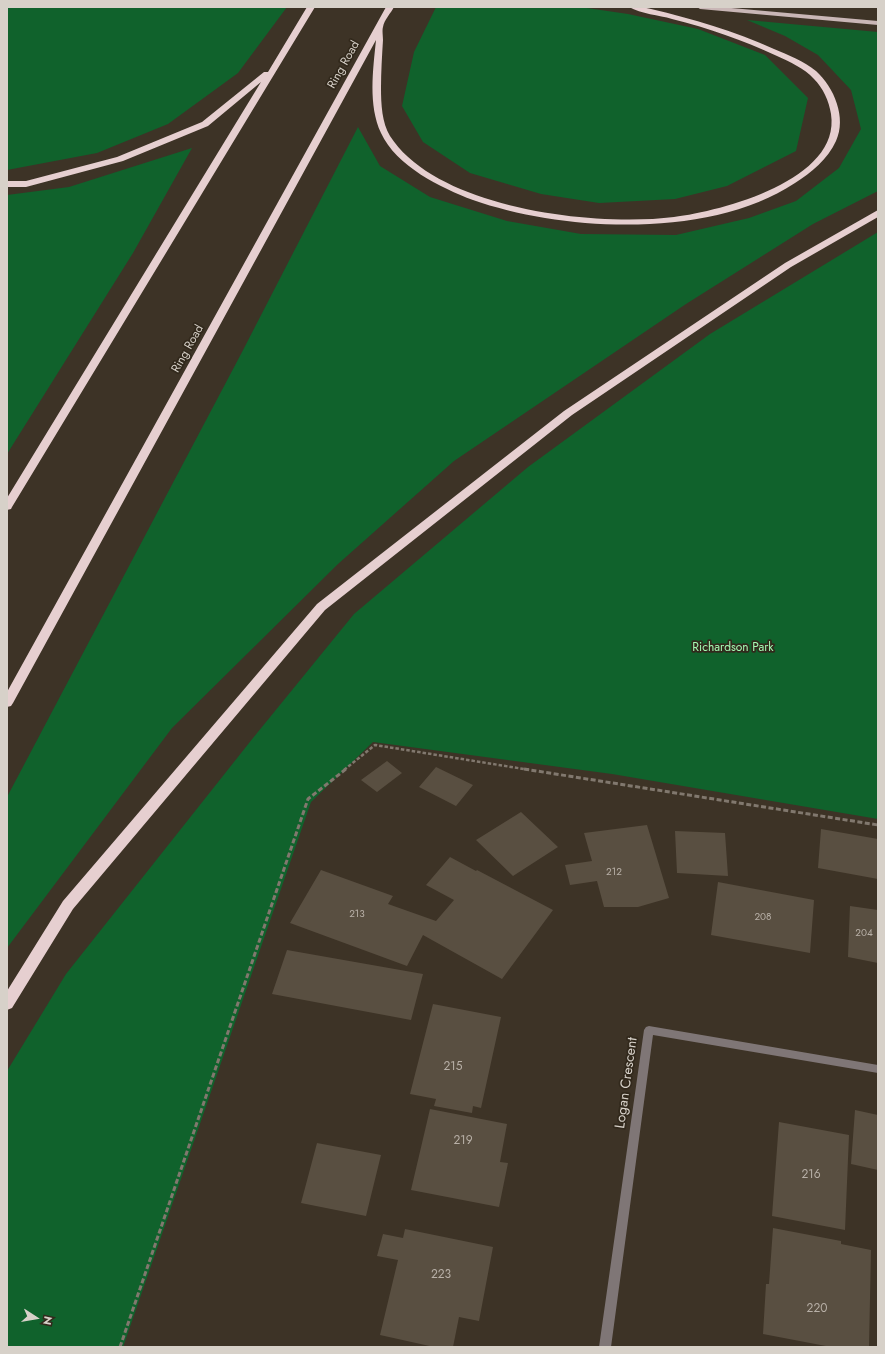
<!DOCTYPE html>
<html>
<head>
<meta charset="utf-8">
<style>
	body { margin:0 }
	#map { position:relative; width:885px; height:1354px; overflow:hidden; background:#3d3326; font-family:Jost,sans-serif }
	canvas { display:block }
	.frame { position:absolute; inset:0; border:8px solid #d7d1c9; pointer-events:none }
	.north { position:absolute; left:16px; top:1298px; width:40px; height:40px; -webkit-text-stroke:3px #32291c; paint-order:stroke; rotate:102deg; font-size:11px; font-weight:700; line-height:16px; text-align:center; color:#d7d1c9 }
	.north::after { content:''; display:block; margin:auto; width:14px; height:18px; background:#d7d1c9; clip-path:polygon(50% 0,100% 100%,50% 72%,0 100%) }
</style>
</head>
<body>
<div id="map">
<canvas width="885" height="1354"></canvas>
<div class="frame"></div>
<div class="north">N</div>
</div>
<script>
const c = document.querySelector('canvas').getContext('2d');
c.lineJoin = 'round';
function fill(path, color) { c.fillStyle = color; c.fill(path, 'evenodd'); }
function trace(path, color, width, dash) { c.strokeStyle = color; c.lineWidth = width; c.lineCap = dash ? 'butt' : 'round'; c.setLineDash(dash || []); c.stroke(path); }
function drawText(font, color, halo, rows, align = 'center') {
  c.font = font + ' Jost,sans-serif'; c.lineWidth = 3.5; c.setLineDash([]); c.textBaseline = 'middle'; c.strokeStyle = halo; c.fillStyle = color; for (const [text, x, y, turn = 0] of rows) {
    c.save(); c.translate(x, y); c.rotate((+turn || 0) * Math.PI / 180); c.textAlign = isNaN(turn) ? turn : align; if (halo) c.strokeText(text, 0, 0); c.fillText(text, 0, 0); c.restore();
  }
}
const green = new Path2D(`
	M7,7h280l-49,66 -70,51 -71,29 -90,17z
	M436,7h144l48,7 70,15 67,26 43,43 -12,53 -69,35 -52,13 -76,4 -58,-9 -71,-21 -47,-31 -21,-36 12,-54z
	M747,20l131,12v159l-65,33 -127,80 -232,157 -116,103 -166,164 -165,220v-151l234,-443 117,-227 22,39 50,31 77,24 74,13 95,1 73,-17 47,-17 43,-33 22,-39 -10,-39 -33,-35 -33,-19z
	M192,148l-59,105 -126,201v-259l62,-8z
	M878,232v587l-266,-45 -239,-32 -62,60 -188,545h-116v-276l59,-97 187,-236 101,-124 174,-147 182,-133z`);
const building = new Path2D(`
	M387,761l15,12 -25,19 -16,-12z
	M436,767l37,18 -17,21 -37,-19z
	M521,812l37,35 -45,29 -37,-36z
	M647,825l22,73 -31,9h-34l-7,-26 -27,4 -5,-20 27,-4 -8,-28z
	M821,829l57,10v40l-60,-11z
	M675,831l50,2 3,43 -51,-3z
	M450,857l26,14 1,-1 76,40 -51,69 -79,-44 -16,31 -117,-43 31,-53 72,26 -5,8 48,17 18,-21 -28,-15z
	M718,882l96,18 -4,53 -99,-18z
	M850,906l28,4v53l-30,-6z
	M287,950l136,24 -12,46 -139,-26z
	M433,1004l68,13 -20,91 -8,-2 -1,7 -38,-7 2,-7 -26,-5z
	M430,1109l77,15 -7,38 8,1 -9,44 -88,-17z
	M855,1110l23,5v55l-27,-6z
	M779,1122l70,13 -4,95 -73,-14z
	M317,1143l64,12 -15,61 -65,-13z
	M773,1228l68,13v3l30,6 -2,97h-38l-68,-13 3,-50h3z
	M405,1229l88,18 -14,74 -20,-4 -6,30h-19l-54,-12 18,-75 -21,-4 6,-22 20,4z`);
const pathFar1 = new Path2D(`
	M344,770l31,-25 155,25`);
const path = new Path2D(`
	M524,769l354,56
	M120,1347l188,-548 38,-30`);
const street = new Path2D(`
	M649,1026l229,39v8l-225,-38 -42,312h-12l45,-317 2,-3z`);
const primary = new Path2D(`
	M697,7h23l158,14v4l-178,-16z`);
const highway = new Path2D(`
	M307,7h8l-303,500 -1,2 -4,1v-12l254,-416 -53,44 -85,35 -97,26h-19v-6h19l91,-24 85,-35 62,-50h4z
	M386,7h8c-3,6 -10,13 -11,20 -1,3 0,9 0,13 -1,16 -2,32 -2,48 0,16 1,35 9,48 47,73 205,91 284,81 48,-6 167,-37 157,-103 -2,-13 -8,-26 -17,-35 -10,-11 -24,-17 -37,-23 -34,-16 -69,-28 -105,-37 -13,-4 -31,-5 -43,-12h13l9,2c42,10 83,22 123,40 14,6 30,12 42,22 18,16 31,47 20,70 -8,18 -25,32 -41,42 -84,56 -231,49 -322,17 -32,-12 -77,-34 -92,-67 -13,-28 -8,-63 -5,-93l-363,663 -2,3 -4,1v-15z
	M878,210v7l-87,50 -219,148 -247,195 -252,299 -61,99 -5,2v-19l56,-90 254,-297 247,-193 221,-148z`);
const numberNames = [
	["212",614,873],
	["213",357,915],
	["208",763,918],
	["204",864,934]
];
const streetNames = [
	["Ring Road",344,65,-61],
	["Ring Road",188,349,-61]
];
const parkNames = [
	["Richardson Park",733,648]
];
const nearNumbernames = [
	["215",453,1067],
	["219",463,1141],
	["216",811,1175],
	["223",441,1275],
	["220",817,1309]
];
const nearStreetnames = [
	["Logan Crescent",627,1083,-82]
];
fill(green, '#10622c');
fill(building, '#594f41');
trace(pathFar1, '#81786e', 2.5, [3.5, 2]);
trace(path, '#81786e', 3, [5, 2.5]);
fill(street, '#7f7676');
fill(primary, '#c9b6b6');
fill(highway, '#e6cfd0');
drawText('10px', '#b8b0a7', null, numberNames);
drawText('12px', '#d7d1c9', '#32291c', streetNames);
drawText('12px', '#a4fab4', '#32291c', parkNames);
drawText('12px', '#b8b0a7', null, nearNumbernames);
drawText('14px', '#d7d1c9', '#32291c', nearStreetnames);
</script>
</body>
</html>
